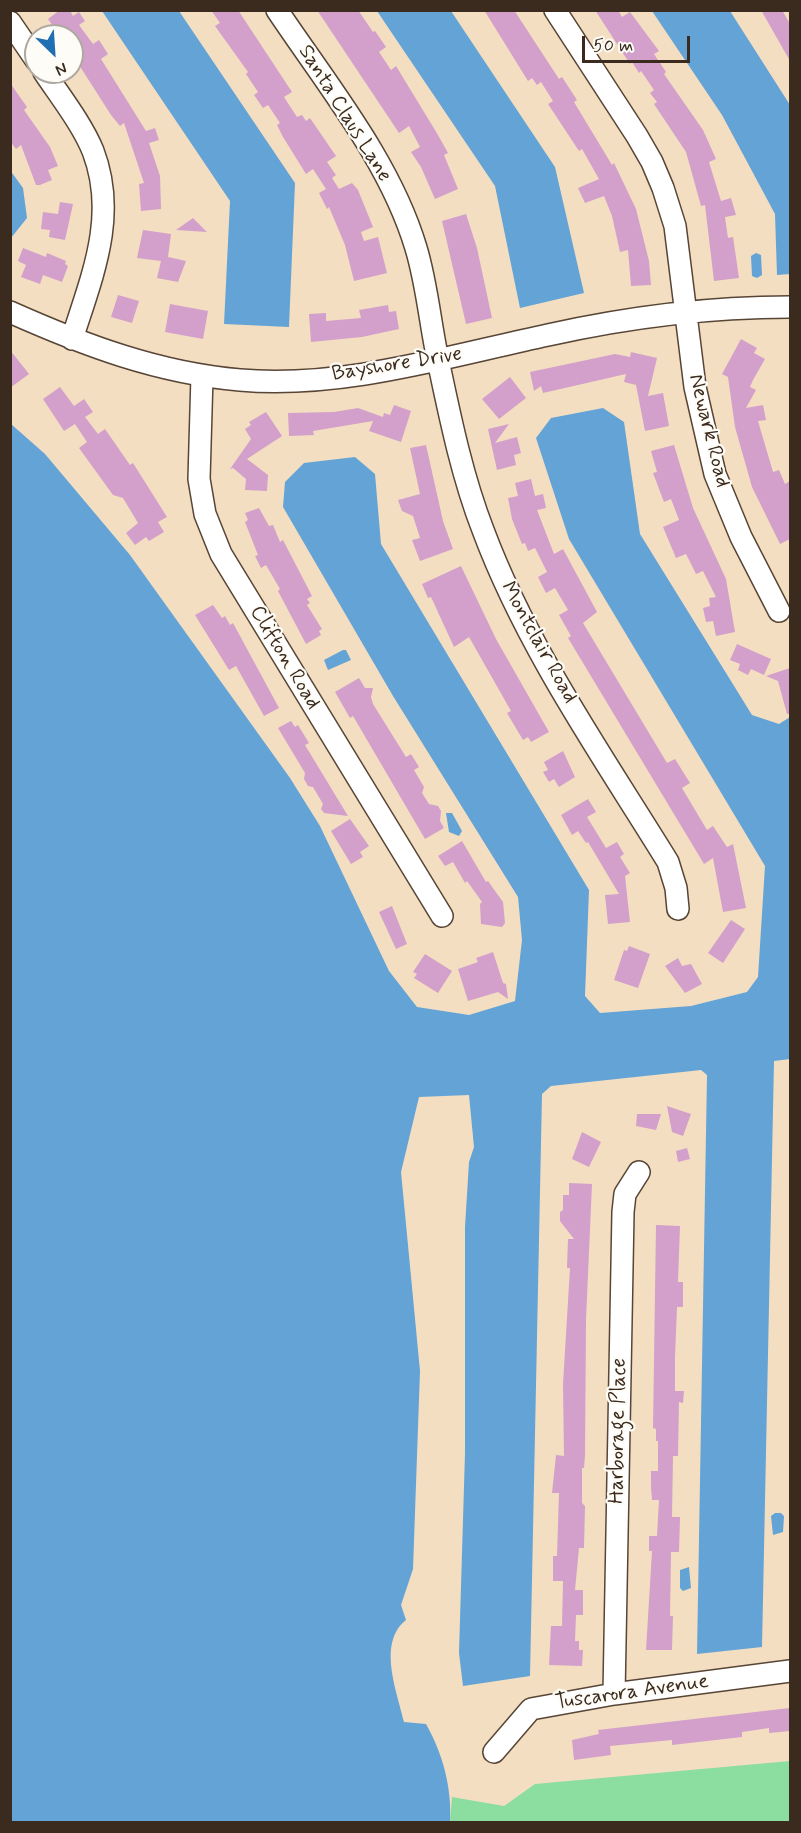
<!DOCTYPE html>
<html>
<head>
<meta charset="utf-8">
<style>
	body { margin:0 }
	#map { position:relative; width:801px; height:1833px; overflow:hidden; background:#f4dec1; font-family:Mynerve,sans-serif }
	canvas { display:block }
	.frame { position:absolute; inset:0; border:12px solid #3b2a1e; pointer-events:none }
	.north { position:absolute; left:24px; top:24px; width:60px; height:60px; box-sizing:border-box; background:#fdfcf7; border:2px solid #afa8a0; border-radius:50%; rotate:155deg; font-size:16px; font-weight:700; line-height:24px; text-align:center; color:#3b2a1e }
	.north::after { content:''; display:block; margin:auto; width:21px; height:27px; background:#1f6fb2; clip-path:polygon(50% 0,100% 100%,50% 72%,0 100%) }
	.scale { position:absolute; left:582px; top:36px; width:108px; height:27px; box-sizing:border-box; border:3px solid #3b2a1e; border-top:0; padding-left:8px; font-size:18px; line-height:21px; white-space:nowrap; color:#3b2a1e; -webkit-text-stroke:4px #fdfcf7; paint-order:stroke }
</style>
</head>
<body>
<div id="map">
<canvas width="801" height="1833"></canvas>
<div class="frame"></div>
<div class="north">N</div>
<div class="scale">50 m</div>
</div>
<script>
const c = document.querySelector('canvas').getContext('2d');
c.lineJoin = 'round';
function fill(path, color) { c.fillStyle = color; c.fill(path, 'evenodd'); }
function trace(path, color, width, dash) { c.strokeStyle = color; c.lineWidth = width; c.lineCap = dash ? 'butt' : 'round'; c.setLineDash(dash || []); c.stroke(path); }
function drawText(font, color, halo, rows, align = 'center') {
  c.font = font + ' Mynerve,sans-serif'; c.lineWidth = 4.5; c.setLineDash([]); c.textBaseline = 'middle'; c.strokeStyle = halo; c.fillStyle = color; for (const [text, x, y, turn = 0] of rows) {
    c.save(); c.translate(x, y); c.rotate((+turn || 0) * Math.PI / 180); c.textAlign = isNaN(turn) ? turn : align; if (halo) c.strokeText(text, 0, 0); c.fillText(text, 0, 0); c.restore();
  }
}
const green = new Path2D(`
	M790,1761v61h-340l2,-25 52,9 31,-22z`);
const water = new Path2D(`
	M102,11h77l116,172 -6,144 -65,-3 6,-123z
	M377,11h74l104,156 29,126 -64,15 -25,-122z
	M652,11h78l60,94v169l-13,1 -2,-61 -53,-99z
	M10,170l13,18 4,30 -16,20z
	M756,253l5,2 1,20 -5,3 -5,-2 -1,-20z
	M603,408l21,14 16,112 112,181 27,9 11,-7v342l-16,2 -12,586 -65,7 10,-579 -6,-5 -150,16 -9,8 -12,582 -67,10 -4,-33 6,-200v-226l4,-65 5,-15 -5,-52 -50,2 -18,75 19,199 -7,198 -12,36 5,15c-29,23 -9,71 -2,102l22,2c17,30 26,64 24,98h-439v-1398l34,30 85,101 160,223 30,48 69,145 28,36 52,8 46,-14 7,-61 -4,-43 -125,-201 -110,-189 2,-25 19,-19 51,-6 20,17 6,70 208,346 -4,106 15,17 91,-7 56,-14 11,-15 7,-111 -196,-327 -33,-101 15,-20z
	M343,650h3l5,10 -23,10 -4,-10z
	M446,813h6l10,18 -3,5 -10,-4z
	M775,1513h6l3,3 -1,16 -10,3 -2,-19z
	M689,1567l2,21 -8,3 -3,-3v-18z`);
const building = new Path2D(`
	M60,10h10l3,6 6,-4 6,9 -6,4 14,19 6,-4 9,14 -7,5 45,72 9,-3 4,12 -10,3 11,33 1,33 -20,2 -2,-27 5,-1 -20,-60 -4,3 -9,-11 -39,-61v-18h-12l-12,-17z
	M211,10h27l54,82 -8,5 13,20 5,-2 4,6 4,-3 26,38 -9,6 9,13 -4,3 7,11 13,-6 6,7 15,37 -12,5 3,9 14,-4 9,36 -33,8 -9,-36 -16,-38 -2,2 -8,-16 7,-4 -13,-20 -7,5 -23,-37 -6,-12 3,-2 -12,-18 -5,3 -9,-13 4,-3 -12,-18 2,-2 -33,-46 5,-3z
	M317,10h41l15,22 2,-1 11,16 -7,5 12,18 5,-4 42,69 10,18 -4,2 14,34 -23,10 -14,-32 -10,-15 9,-5 -11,-21 -10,7z
	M484,10h30l45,69 3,-2 15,23 -3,2 38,63 2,-2 22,46 13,52 2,24 -20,1 -3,-36 -8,2 -8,-36 -8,-20 -19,7 -7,-15 21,-9 -17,-30 -3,2 -31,-47 5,-3 -12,-19 -4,3 -5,-7 -4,3z
	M595,10h23l4,7 8,-5 29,39 -5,3 12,18 -2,2 39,56 13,29 -7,3 12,39 10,-3 5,17 -11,2 3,21 5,-1 6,41 -25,3 -9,-76 -4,1 -15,-54 -32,-48 3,-2 -7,-9 4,-3 -13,-19 -2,2 -7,-11 -2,2z
	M761,10h21l8,14v37z
	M10,83l17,24 -3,3 26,37 8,19 -10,4 4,10 -12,5h-4l-15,-40 -5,4 -6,-8z
	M60,202l13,2 -8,36 -16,-3 1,-7 -9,-1 2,-17 15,2z
	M466,214l11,34 15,70 -26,6 -24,-103z
	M193,218l14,14 -31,-2z
	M143,230l28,4 -3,23 18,4 -8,21 -21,-4 4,-17 -24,-3z
	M23,248l23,9 1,-4 19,8 -1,3 3,2 -6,16 -19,-7 -3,9 -19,-7 5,-12 -8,-4z
	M118,295l21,6 -7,22 -21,-6z
	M170,304l38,7 -5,28 -38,-7z
	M388,305l1,7 7,-1 3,18 -37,8 -51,5 -2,-28 17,-1v8l35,-3 -2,-8z
	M741,339l16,9 -3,5 11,6 -12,21 -3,7 6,3 -10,18 17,-3 3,15 -8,1 15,51 6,-2 6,14 5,-3v58l-10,5 -28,-57 -17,-60 -7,-50 -6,-3z
	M10,350l19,24 -19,14z
	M631,352l26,6 -9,38 15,-3 6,33 -24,5 -9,-46 -12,-3 2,-8 -83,19 -2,-7 -7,5 -4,-19 85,-18 15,3z
	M510,377l16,21 -27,21 -17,-20z
	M60,387l14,19 10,-7 9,13 -8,5 13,17 7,-5 25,36 3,-2 34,54 -9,5 6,10 -15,9 -3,-4 -11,8 -9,-12 12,-10 -15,-25 -10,-3 -34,-47 8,-6 -12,-18 -11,7 -21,-32z
	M394,405l17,6 -10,31 -32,-11 4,-10 -60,10 1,4 -25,1 -1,-23 46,-1 24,-4 25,9 1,-4 6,2z
	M266,412l16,24 -35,23 21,16 -1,16 -22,-1 1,-11 -13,-11 -3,1 21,-30 -6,-10 6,-4 -2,-3z
	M509,424l-14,19 22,-6 4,16 -7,2 2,10 -19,5 -9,-41z
	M426,445l17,76 10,28 -33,12 -8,-21 8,-2 -7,-22 -11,-5 -4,-11 22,-6 -10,-46z
	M674,445l19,63 33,71 9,53 -19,4 -3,-15 -7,1 -3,-14 7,-2 -1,-8 7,-1 -13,-26 -7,3 -10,-20 -10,4 -13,-31 16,-7 -8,-21 -7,3 -11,-29 4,-1 -6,-21z
	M531,479l4,17 8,-2 3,14 -9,2 17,44 9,-5 34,63 -14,11 84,140 8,-4 15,24 -8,5 25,42 6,-4 14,21 6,-3 13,64 -23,4 -10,-54 -9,6 -136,-226 3,-2 -12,-21 9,-5 -13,-22 -9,5 -8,-16 9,-5 -12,-24 -7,3 -3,-8 -3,1 -10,-25 -4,-21 10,-2 -3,-13z
	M259,508l10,18 4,-1 7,17 3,-2 29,56 -5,3 3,4 -3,2 15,24 -3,2 2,4 -15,9 -28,-53 2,-2 -14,-24 -5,3 -6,-12 3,-1 -13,-33 3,-2 -3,-7z
	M461,566l35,73 53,93 -18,10 -3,-5 -5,3 -16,-27 4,-2 -42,-74 -15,10 -23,-50 -3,1 -6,-14z
	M213,605l9,13 3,-2 5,9 3,-2 46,85 -15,8 -28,-50 -7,4 -34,-55z
	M737,644l34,15 -7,16 -13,-6 -3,6 -10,-5 2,-6 -10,-4z
	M790,668v46h-3l-9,-33 -12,-5z
	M359,678l6,10h8l-2,9 2,7 33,53 5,-3 8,13 -5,3 10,17 -2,6 7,11 9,2 3,5 -1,10 4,7 -19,11 -72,-123 -3,2 -15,-26z
	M291,721l4,6 3,-2 11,18 -4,2 43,71 -24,-3 -3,-4 2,-5 -10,-17 -5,-1 -4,-7 1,-6 -27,-45z
	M563,751l12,26 -16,10 -5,-8 -5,3 -6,-10 5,-2 -4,-8z
	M588,799l8,13 -9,5 19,31 11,-6 7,12 -4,3 10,16 -5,3 5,46 -22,2 -3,-29 14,-1 -31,-52 -2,1 -8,-12 -6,4 -11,-20z
	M350,819l19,27 -9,6 3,5 -12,7 -20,-33z
	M462,841l24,41 2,-1 15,21 2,21 -3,4 -21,-3 -1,-20 2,-2 -15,-21 -2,2 -12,-21 -8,4 -7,-10z
	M392,906l15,38 -11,5 -17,-37z
	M731,920l14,9 -22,34 -15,-10z
	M629,946l21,8 -12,34 -24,-8 10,-30 3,1z
	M493,952l10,31 3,1 2,15 -10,-7 -30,9 -10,-32 20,-7 -2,-4z
	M425,954l27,17 -14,22 -24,-15 3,-4 -4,-2z
	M678,958l4,8 9,-2 11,20 -17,9 -20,-27z
	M667,1106l24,8 -8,22 -11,-4z
	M637,1114h24l-5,16 -20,-4z
	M582,1132l19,10 -12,25 -17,-8z
	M687,1148l3,11 -12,3 -2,-11z
	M569,1183l23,1 -6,136 -1,135 -1,13h-2v35l3,3 -1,42h-5l-4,42h8v25h-7l-1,26h4v9h4l-1,16 -33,-1 2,-39h11l1,-45h-10v-25h4l2,-63h-7l4,-38 8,1 -1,-72 7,-116h-3l1,-29h6l-14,-18v-9l3,-2v-15h6z
	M656,1225l24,1 -2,56h5v25h-6l-2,50v34h9l-1,12 -4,-1 -1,54h-5l-1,61h8l-1,35h-8l-1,64h3l-1,34h-26l6,-99h-3v-15h8l2,-36h-7l-1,-14v-15h7v-30h-2v-12l-3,-1z
	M790,1708v23l-21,2v-5l-27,4v5l-70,8v-5l-62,6 1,9 -37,5 -2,-20 27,-6 -1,-4z`);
const minor = new Path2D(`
	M277,10c50,75 113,151 139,238 11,36 14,75 22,112 12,57 24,116 45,170 44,118 119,225 185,332l8,26 2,21
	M555,10l82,126 15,26 11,26 12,38 20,161 20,87 26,63 38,74
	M10,22l26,38
	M44,72c16,24 38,52 49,79 25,65 -1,125 -21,188
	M10,312c74,33 148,61 230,68 102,9 209,-24 308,-45 81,-18 160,-28 242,-28
	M202,376l-3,103 6,35 16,40 221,362
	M614,1694l9,-482 2,-18 14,-22
	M494,1752l37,-43 83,-15 176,-23`);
const streetNames = [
	["Santa Claus Lane",344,114,58],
	["Bayshore Drive",397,365,-9],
	["Newark Road",708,431,76],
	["Montclair Road",538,643,61],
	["Clifton Road",284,658,59],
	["Harborage Place",619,1431,-89],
	["Tuscarora Avenue",632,1693,-8]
];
fill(green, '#8bdea0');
fill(water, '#63a3d6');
fill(building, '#d2a0ca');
trace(minor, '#574536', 24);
trace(minor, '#fff', 21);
drawText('21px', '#3b2a1e', '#fdfcf7', streetNames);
</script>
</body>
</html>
